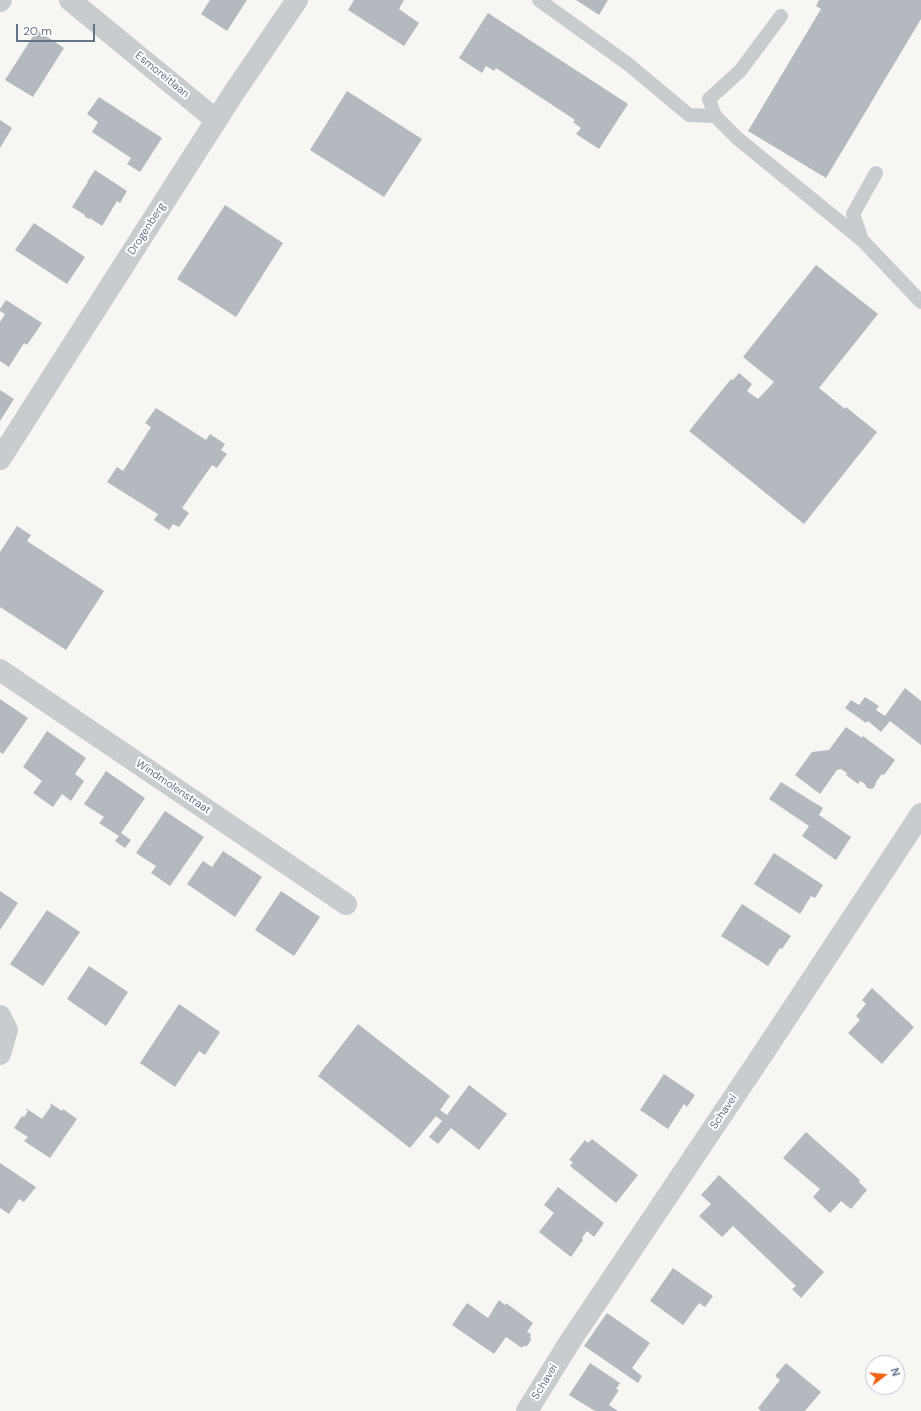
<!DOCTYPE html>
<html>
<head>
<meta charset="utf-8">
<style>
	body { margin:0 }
	#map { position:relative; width:921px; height:1411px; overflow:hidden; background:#f6f7f2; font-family:"DM Sans",sans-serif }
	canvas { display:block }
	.north { position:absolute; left:865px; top:1355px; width:40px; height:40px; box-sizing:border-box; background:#fff; border:1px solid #c1c7cf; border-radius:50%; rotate:74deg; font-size:11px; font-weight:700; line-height:16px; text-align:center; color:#637386 }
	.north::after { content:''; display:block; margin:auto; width:14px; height:18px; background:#f26217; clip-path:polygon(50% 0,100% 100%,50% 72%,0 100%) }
	.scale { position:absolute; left:16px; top:24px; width:79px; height:18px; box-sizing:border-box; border:2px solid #637386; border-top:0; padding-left:5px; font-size:12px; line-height:14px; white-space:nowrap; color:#637386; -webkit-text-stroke:3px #fff; paint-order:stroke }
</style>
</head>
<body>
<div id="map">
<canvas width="921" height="1411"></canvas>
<div class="north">N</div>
<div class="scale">20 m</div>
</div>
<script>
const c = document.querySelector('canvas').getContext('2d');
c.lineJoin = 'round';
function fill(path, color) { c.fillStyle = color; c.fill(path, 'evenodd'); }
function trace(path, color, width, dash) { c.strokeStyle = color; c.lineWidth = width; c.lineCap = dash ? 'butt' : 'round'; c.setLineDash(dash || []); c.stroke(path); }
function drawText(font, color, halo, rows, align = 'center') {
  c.font = font + ' "DM Sans",sans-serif'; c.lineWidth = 4; c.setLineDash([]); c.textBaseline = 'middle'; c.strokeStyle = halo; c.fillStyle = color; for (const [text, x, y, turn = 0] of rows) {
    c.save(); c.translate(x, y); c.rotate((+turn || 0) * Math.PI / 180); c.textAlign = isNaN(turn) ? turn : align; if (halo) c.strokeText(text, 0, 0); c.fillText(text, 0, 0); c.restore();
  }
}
const building = new Path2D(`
	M210,0h37l-20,31 -26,-17z
	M354,0h50l-5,9 20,14 -15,23 -56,-36z
	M576,0h32l-9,15z
	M819,0h102v19l-95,159 -78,-47 73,-122 -5,-3z
	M488,13l140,91 -29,45 -23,-15 5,-6 -8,-6 2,-2 -79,-52 -2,3 -8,-5 -4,7 -23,-15z
	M37,30l27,18 -31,49 -28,-17z
	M347,91l75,48 -38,58 -74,-47z
	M99,97l63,41 -22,34 -13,-8 4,-6 -39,-26 6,-10 -11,-8z
	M0,120l12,8 -12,20z
	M95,170l32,21 -7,12 -3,-2 -15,25 -12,-8 -1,1 -5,-3 1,-1 -13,-8 16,-25h-1z
	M225,205l58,38 -47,74 -59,-38z
	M34,223l51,34 -18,27 -52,-34z
	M816,265l62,49 -59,74 26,21 1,-2 31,25 -73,92 -115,-93 42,-52 2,1 6,-7 13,11 -5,7 11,8 16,-17 -31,-25z
	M6,300l36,23 -15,22 -3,-2 -15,24 -9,-6v-39l5,-8 -5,-3v-2z
	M0,390l14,9 -14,22z
	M156,408l50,32 4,-6 15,10 -4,6 6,4 -10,14 -5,-3 -30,43 7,5 -10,14 -6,-3 -4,6 -15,-10 4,-6 -51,-32 10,-15 6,4 28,-44 -6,-4z
	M17,526l14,9 -4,6 77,50 -38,59 -66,-43v-55z
	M905,688l16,13v44l-31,-24 -9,11 -13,-11 -2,2 -21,-15 6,-8 8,5 6,-8 14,9 -3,4 9,6z
	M0,699l28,19 -25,36 -3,-2z
	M846,727l16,11 1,-2 32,24 -11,15 -2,-1 -6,8 -1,4 -3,3 -5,-1 -2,-4 -5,-3 -2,3 -12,-9 1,-2 -6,-4 -4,1 -17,24 -25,-19 17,-23 17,-2z
	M47,731l39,27 -11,16 9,7 -13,20 -9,-7 -9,13 -20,-14 9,-12 -19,-14z
	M106,771l39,27 -24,35 10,7 -6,8 -10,-7 4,-5 -20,-13 5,-6 -20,-13z
	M781,782l42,26 -4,7 32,22 -15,23 -34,-24 7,-10 -40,-27z
	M165,811l39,26 -34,49 -19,-13 5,-7 -20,-13z
	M223,851l39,26 -27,40 -48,-33 16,-23 9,6z
	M774,853l49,32 -8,13 -4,-2 -11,18 -46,-30z
	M0,891l18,12 -18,27z
	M281,891l39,26 -26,39 -39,-26z
	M742,904l49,32 -9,13 -2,-1 -12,18 -47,-30z
	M47,910l33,22 -37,54 -33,-22z
	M89,966l39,26 -22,34 -39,-27z
	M872,988l42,39 -32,37 -34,-31 12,-13 -4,-4 10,-12 -4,-4z
	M179,1004l41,28 -15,23 -6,-4 -24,36 -35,-24z
	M358,1024l92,72 -10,14 7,5 22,-30 38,29 -28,36 -28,-22 -13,16 -9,-7 13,-16 -6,-5 -26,32 -92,-72z
	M664,1074l31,21 -8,12 -3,-3 -16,25 -28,-19z
	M50,1103l12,8 1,-2 14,10 -27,39 -26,-17 4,-4 -14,-9 8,-12 2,1 4,-6 -2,-1 1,-1 15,10 9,-13z
	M806,1132l54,48 -1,2 8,8 -16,19 -10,-8 -11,12 -17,-16 7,-8 -37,-31z
	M592,1139l46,36 -22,28 -46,-37 3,-4 -4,-2 16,-20 3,3z
	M0,1163l36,24 -12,15 -5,-3 -10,15 -9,-6z
	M719,1175l105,97 -23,26 -9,-9 4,-3 -63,-60 -11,11 -23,-21 12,-12 -10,-9z
	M558,1187l46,36 -10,14 -7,-6 -5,7 1,2 -12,17 -32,-25 15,-19 -10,-8z
	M673,1268l40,28 -8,11 -6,-4 -16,22 -33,-24z
	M499,1300l6,5 1,-2 27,20 -6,9 4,2 -1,2 1,4 -4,6h-4l-1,2 -16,-11 -12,17 -42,-29 15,-22 21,15z
	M607,1313l43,30 -18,25 10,8 -4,7 -54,-37z
	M590,1363l30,20 -4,6 3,1 -10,15 9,6h-23l-26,-16z
	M786,1363l35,29 -16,19h-44l-3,-3 22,-28 -5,-4z`);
const lane = new Path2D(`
	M539,0l89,64 61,51 26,1 22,22 125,102
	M715,116l-6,-17 31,-28 41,-55
	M876,173l-23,41 9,26 59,62`);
const street = new Path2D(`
	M70,0l146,120
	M0,1l1,-1
	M0,459l233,-365 64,-94
	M0,670l346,234
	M0,1016l7,14 -7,24
	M527,1411l42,-68 193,-288 159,-241`);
const streetNames = [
	["Esmoreitlaan",162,75,39],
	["Drogenberg",147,229,-57],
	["Windmolenstraat",173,787,34],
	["Schavei",724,1112,-56],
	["Schavei",545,1382,-59]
];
fill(building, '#b3b9bf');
trace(lane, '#c9cccf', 14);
trace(street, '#c9cccf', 22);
drawText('11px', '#637386', '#fff', streetNames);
</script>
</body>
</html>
